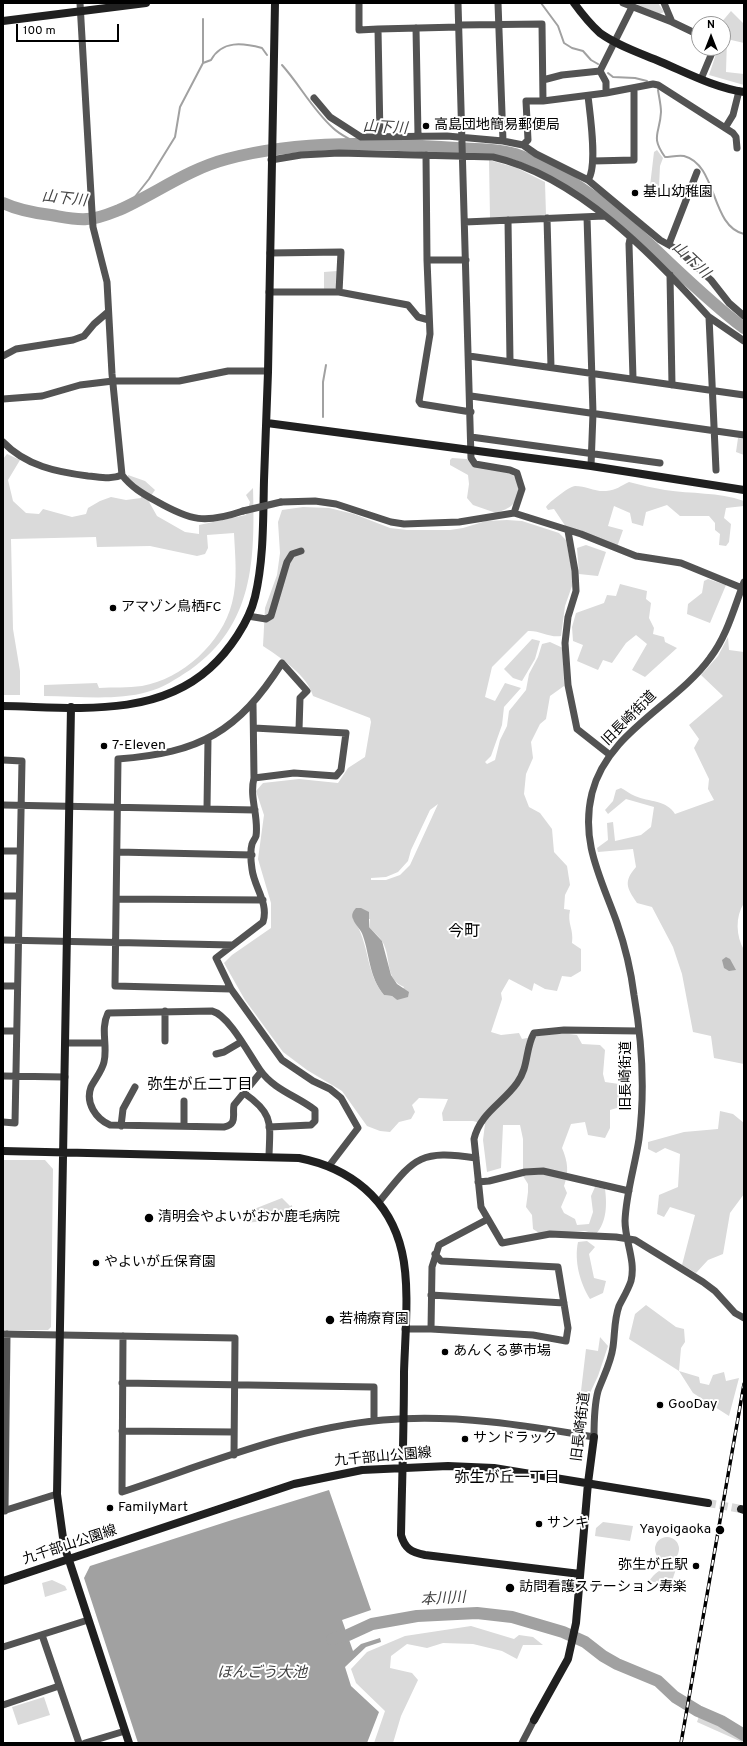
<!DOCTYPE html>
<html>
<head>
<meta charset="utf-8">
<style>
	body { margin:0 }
	#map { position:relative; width:747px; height:1746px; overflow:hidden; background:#fff; font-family:Overpass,sans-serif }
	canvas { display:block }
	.frame { position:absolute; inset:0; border:4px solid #000; pointer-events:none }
	.north { position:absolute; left:691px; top:16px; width:40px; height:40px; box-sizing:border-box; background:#fff; border:1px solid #999; border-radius:50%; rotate:0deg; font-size:11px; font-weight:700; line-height:16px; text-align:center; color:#000 }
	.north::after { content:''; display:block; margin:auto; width:14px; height:18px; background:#000; clip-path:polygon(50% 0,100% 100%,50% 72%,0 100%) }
	.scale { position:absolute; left:16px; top:24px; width:103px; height:18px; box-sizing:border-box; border:2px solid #000; border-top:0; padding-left:5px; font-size:12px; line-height:14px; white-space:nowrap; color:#000; -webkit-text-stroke:3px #fff; paint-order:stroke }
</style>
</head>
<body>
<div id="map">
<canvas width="747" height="1746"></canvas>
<div class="frame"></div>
<div class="north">N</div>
<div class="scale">100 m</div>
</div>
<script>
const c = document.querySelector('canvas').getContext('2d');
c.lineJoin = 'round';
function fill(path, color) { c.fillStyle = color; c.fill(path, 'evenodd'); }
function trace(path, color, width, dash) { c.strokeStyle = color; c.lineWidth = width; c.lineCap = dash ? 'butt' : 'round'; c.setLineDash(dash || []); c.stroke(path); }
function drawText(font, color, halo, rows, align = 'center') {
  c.font = font + ' Overpass,"Noto Sans JP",sans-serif'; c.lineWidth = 4; c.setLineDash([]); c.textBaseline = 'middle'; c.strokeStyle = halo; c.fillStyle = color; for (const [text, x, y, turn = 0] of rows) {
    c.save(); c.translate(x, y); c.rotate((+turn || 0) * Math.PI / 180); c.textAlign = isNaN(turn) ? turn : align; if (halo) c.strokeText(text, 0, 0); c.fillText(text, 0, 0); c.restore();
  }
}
const green = new Path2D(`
	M638,3h20l6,9 -4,2 -24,-10z
	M731,11l13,13v19l-17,-4 -1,33 18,2v11l-35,-10 9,-27h5v-24h-3z
	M657,150l6,8 -3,8 -1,21 -9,-1 4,-34z
	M489,160l28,8 28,14 1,33 -56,3z
	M337,271v15l-2,3h-11v-17z
	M738,438l6,1v16l-8,-3z
	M7,454l13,6 -12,20 5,21 13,12 13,1 4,-5 29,8 14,-3 2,-6 12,-7 11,-4 15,3 15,-2 1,-7 -14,-11v-5l17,6 10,9 -7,10 9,16 28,16 14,2v-9l47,-10 4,-13 -4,-7 7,-7c2,72 1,137 -63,182 -14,9 -27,18 -43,22 -31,9 -71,4 -103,4v-11l53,-2 2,5c14,-1 29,0 43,-2 40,-7 80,-43 90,-83 6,-22 3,-48 2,-70l-27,2 1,13 -3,6 -8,2 -47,-10 -53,1 -1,-10 -85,2 2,90 7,42v24h-17v-236z
	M452,458l15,1 5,6 39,8 9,11c-5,20 -4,22 -24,29l-23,-8 -6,-7 2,-14 -1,-9 -18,-10v-5z
	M629,482c12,3 24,6 36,8 27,4 53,2 79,11v5l-18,2 -2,10 7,6 -2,18 -3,4 -7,-1 1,-11 -5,-4v-7l-6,-7h-29l-13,-11 -21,7 -3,14 -11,-3 -2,-10 -16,-7 -6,20 15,4 -6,17 -35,-16 -16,-4 -12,-18 -6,1 -2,-3c3,-5 24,-21 29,-21 11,0 20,6 31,5 11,-1 14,-5 23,-9z
	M303,507l26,1 25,6 36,14 17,2h43l13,-2 23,-7 21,-1 15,1 37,12 7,7 6,31v15l-7,20 -4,30c-11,2 -22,-6 -33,-5l-36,36 -7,30 10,4 10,-18 16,5 -17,19 -2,18 -11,31 -6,6 2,2 8,-4 5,-20 7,-14 2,-15 17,-21 3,-16 9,-17 4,-13 8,-2 13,6 1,38 -14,10 -4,23 -6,5 -9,18 2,16 -7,16 -2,20 5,13 11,6 12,16 2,23 13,14 3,19 -5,10 -1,14 6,1c-3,14 4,19 2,33l9,6v22l-10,6 -9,-1 -5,15 -12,-2 -11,-6 -2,8 -23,-12 -8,14 1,6 -11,33 10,3 18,-2 3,6c19,-4 36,-7 55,-4l5,9 18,1 5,5 -2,24 2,8 21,3 5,3 -7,18 -14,4v18l-5,10 -17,-3 -3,-13 -14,2 -9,24c6,14 7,24 2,38l3,7 -6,14 3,6 11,6 2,6 12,-1 4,-12 -2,-16 4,-9 10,2c2,15 2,33 -9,45l-11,-3 -46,2 -6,-4 -1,-14 -6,-8 2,-15v-8l-5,-8v-37l-3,-14h-17l-2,43 -14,4 -4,-32 2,-16 -12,-3h-30l-1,-8 6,-14 -29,-1 -7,7 3,7 -4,7 -12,3 -9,10 -10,-1 -13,-5 -25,-35 -35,-21 -24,-18 -38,-52 -21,-37 8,-8 39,-27v-25l-13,-44 6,-44 -8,-24 7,-8 36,-4 39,4 10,-15 17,-11 6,-35 -1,-4 -57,-22c-5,-20 -33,-39 -50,-50l2,-38 12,-33 3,-22 -2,-31 4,-12zM438,804l-28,61 -10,10 -14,5h-15v-2l15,-1 12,-5 10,-11 3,-11 19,-40zM353,919h17l-1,8c4,5 10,9 13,14 10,16 2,38 22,46l-7,13 -5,-4 -8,-1c-19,-22 -14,-53 -31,-76z
	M586,545l20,7 -8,24 -19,-2 -2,-26z
	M708,579l18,6 -16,38 -23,-9 1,-10 14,-11 2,-12z
	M620,584l27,7 -1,8 5,4 -2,15 5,10 -1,6 11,3 1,5 12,6 -32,29 -13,-7 15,-26 -11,-9 -10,8 -14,20 -9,-3 -5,10 -21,-9 6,-16 -10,-4 -1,-14 4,-14 28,-10 3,-8 9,1z
	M728,637l1,13 15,2v251c-9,14 -8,33 0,47v114l-30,-6 -3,-22 -18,-4 -11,-58 -9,-27 -21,-40 -15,-4c-10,-15 -14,-21 -1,-36l-3,-18 -35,3 -1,-4 11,-8 -1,-17 6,-1 2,19 26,-6 10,-8 3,-20 -28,-8 -18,15 -3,-4 8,-9 3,-11 5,-2c4,2 9,6 14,8 14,6 32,4 40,18l39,-14 -6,-11 1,-10 -15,-31 5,-9 -10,-14 34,-29 -22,-21 17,-19z
	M532,639l8,2 -5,18 -13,22 -9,-3 -9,-9z
	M720,1111l13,3 11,9v71l-14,19 -7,41 -15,6 -12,13 -14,-8 13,-50 -25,-8 -6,10 -7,-3 2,-19 19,-8 2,-33 -15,-6 -9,5 -8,-4v-7l36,-10 34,-3z
	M3,1160h42l8,9 -2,158 -3,3h-45z
	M282,1198l8,8 2,-1 1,10 -4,4 -45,4 -5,-8z
	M587,1241l8,6 -6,7 5,24 12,3 -3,12 -13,6c-10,-16 -16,-38 -12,-57z
	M646,1305l30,22 8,2 1,13 -4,6 -2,23 20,6 1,6 9,2 4,-10 11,-3 2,9 13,-3 -10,38 -36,-23 -14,-22 -50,-32 6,-25z
	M600,1337l8,9 -10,30 -8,17 -9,-2 5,-42 12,2z
	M603,1522l30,4 -3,15 -35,-5 1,-8z
	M655 1549a12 12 0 1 1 24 0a12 12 0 1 1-24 0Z
	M669,1568l7,1 -4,12 -7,3 -16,-3c6,-8 10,-12 20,-13z
	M52,1580l13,6 2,4 -22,7 -3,-14z
	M471,1626l43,13 5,-4 14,2 10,8h-20l-6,14 -15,-8 -29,-7 -30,-1 -16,5 -20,-4 -16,12 -1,12 22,5 6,7 -17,36 -8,27h-19l11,-32 -29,-28 -5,-14 16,-17 38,-16z
	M44,1697l6,18 -32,10 -6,-18z
	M699,1716l45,23v4l-47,-21z`);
const water = new Path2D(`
	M356,908h5l8,4v15l13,14 9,34 6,9 12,8 -1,5 -11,3 -5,-4 -8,-1c-15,-18 -14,-39 -21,-59 -2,-7 -8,-11 -10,-17 -2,-4 0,-8 3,-11z
	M726,957l4,2 6,11 -7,1 -5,-3 -2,-8z
	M329,1490l42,120 -29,10 11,31 8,-7 19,-6 1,4 -15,5 -21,20 6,19 28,26 -12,31h-229l-54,-165 6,-12 142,-46z`);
const stream = new Path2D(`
	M541,3l17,23 6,17 8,5 11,3 8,9 7,4
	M203,63v-44
	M282,65c18,20 30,44 51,63 6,6 15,10 23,15
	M608,73l5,4 22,1 12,3
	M658,90c1,7 3,15 3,22 -1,22 -11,24 4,45 5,0 13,-2 19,-1 34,9 26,70 60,78
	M134,203v-5l15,-19 26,-42 5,-30 23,-44 8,-3c11,-20 32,-17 51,-12l5,7
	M323,417v-35l3,-17`);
const river = new Path2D(`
	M3,203c15,7 31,10 48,12 12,2 24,5 36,4 11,0 22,-5 32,-9 36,-16 69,-41 108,-51 75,-20 152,-16 229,-11 22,2 44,0 65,8 91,35 147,115 223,172
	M332,1639l16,-4 24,-11 45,-8 60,-3 35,4 51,15 22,10 18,14 14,8 41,17 17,16 23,14 23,10 23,14`);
const secondaryTunnel = new Path2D(`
	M708,1503l33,6`);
const street = new Path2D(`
	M80,3l12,209 1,15 14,55 5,92 10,101c9,12 21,19 34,26 35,20 49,23 87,10
	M359,3v27l19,-1
	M458,3l13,455 4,6 35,6 7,3 5,16 -8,24
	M498,3l5,138
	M623,3l49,19
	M664,3l8,19 27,13
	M459,25l83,-1 1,77h-17l2,39 -5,5
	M416,28l2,107
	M600,71l32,-64
	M701,79l13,-31
	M543,80l19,-5 38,-4 6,11v11
	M314,98l16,19 31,20 86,-1 56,5 20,4 13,9 52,26 72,60 18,10 33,30 18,23 15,13
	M543,101l63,-8 47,-9 5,1 75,48 3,4 1,11
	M725,128l8,-13 6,-24
	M380,137l-2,-108 81,-2
	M426,155l1,105 3,74 -11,67 2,3 50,8
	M271,160l30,-5 38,-2 154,4c84,19 160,98 216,160l7,153
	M593,161l41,-1v-72
	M588,180c10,-13 2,-66 0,-84
	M587,217l6,196 -2,53
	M547,218l4,149
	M508,220l2,141
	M465,222l139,-6
	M630,239l-1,5 4,134
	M669,244l28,-72
	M270,253l71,-1 -2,40
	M427,260h39
	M670,275l2,110
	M269,292h70l69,13 10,12 11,3
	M709,317l35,24
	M3,356l13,-7 57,-9 11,-4 10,-12 14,-12
	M469,356l275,39
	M471,396l273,39
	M3,399l39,-3 38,-11 33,-4h66l49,-10h40
	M471,437l189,26
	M3,442c23,24 54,30 85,34 12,1 23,4 34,-1
	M281,502l34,-1 21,3 55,18 13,2 55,-2 55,-9 67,21 55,22 45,7 61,25
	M568,531l7,40 1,20 -8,26 -3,26 3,42 9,44 33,26
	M248,616l18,3 5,-3 16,-54 5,-8 9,-3
	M253,704l1,74c-5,20 5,38 2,58 -1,3 -3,5 -4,8 -2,7 -1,18 0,25 2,18 17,34 11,53l-47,36 15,31 51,71 31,21 17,8 11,9 17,30 -29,38
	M3,760l19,1 -7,362 -12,-1
	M254,778l40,-5 42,3 5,-6 5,-37 -92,-5
	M3,805l252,5
	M207,808l1,-69
	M3,851h16
	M117,852l135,3
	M3,896h15
	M117,899l146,1
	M3,940l229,5
	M3,986h14
	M231,989l-116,-3 3,-227c82,-6 120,-27 164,-96l25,28 -7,7 -1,32
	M165,1011v30
	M3,1031h13
	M639,1031l-75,-1 -30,3c-9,16 -5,34 -17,50 -14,20 -37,30 -43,56l7,68 21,36 48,-9 66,3 19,3 68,42 12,9 20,22 9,5
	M66,1043h38
	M216,1054l8,-2 17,-10
	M261,1072l-27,33c-2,10 4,19 -10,22l-114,-2c-14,-6 -25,-22 -19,-38 4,-8 11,-16 13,-25 4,-16 -4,-33 4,-49l104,-2c17,4 38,45 48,59 14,20 37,26 55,40v11l-4,4 -42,2
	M3,1076l62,1
	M244,1093c30,21 26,30 25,63
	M184,1101v25
	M121,1126l2,-17 12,-22
	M478,1182l11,-1 36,-9 18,-1 86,20
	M379,1202c35,-43 39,-53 97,-44
	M431,1295l133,8
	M405,1329h26l1,-62 7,-22 49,-26
	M431,1329l102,6 33,6 2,-13 -10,-61 -117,-6 -6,-7
	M3,1334l232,4 -1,117
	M123,1336l-1,156c85,-28 171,-64 261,-72 72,-6 141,5 211,17 0,-15 0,-31 4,-46 5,-14 13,-28 15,-44 2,-14 1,-27 6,-41 4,-8 9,-16 12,-25 5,-20 -6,-40 -6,-60 1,-28 10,-55 14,-82 6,-47 3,-98 -5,-144 -3,-24 -9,-49 -17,-72 -16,-45 -37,-81 -25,-130 15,-61 84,-88 118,-135 17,-22 24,-50 34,-76
	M122,1383l252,4v34
	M122,1431l112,1
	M3,1511l54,-17
	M5,1511l2,-177
	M42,1635l37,108
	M3,1647l85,-27
	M3,1705l56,-19
	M85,1743l40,-12
	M522,1743l12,-23`);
const secondary = new Path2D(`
	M574,3c8,11 16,21 26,30 18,13 40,20 61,29 26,11 54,26 83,30
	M3,21l143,-18
	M267,423l324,43 153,24
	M3,706c69,1 151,13 207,-38 19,-17 39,-46 45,-71 9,-38 8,-78 9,-117 1,-36 3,-72 4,-108 2,-123 4,-246 7,-369
	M71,707l-14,787 7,51 65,198
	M3,1151l296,7c51,10 91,41 103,94 8,34 3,85 2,120 0,55 -2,109 -3,163 4,14 10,17 24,20l155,19
	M741,1509l3,1
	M3,1581l291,-97 68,-14 86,-4 46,2 214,35
	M534,1720l34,-61 8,-36 12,-140 6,-46`);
const rail = new Path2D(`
	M681,1743l63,-359`);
const streetBridge = new Path2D(`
	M243,511l38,-9`);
const markers = [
	[426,126,4,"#000"],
	[635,193,4,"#000"],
	[113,608,4,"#000"],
	[104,746,4,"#000"],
	[149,1218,5,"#000"],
	[96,1263,4,"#000"],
	[330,1320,5,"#000"],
	[445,1352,4,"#000"],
	[660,1405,4,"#000"],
	[465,1439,4,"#000"],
	[110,1508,4,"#000"],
	[539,1524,4,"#000"],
	[720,1530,5,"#000"],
	[696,1566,4,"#000"],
	[510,1588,5,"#000"]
];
const poiNames = [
	["高島団地簡易郵便局",434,126],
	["基山幼稚園",643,193],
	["アマゾン鳥栖FC",121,608],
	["7-Eleven",112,746],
	["清明会やよいがおか鹿毛病院",158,1218],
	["やよいが丘保育園",104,1263],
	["若楠療育園",339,1320],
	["あんくる夢市場",453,1352],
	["GooDay",668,1405],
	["サンドラック",473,1439],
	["FamilyMart",118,1508],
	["サンキ",547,1524],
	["Yayoigaoka",711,1530,"right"],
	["弥生が丘駅",688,1566,"right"],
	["訪問看護ステーション寿楽",519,1588]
];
const streetNames = [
	["旧長崎街道",630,719,-45],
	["旧長崎街道",627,1076,-90],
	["旧長崎街道",582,1427,-83],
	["九千部山公園線",383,1458,-5],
	["九千部山公園線",70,1546,-18]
];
const waterNames = [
	["山下川",385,129,3],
	["山下川",64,200,6],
	["山下川",690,261,43],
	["本川川",443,1600,-3],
	["ほんごう大池",262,1674]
];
const neighbourhoodNames = [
	["弥生が丘二丁目",200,1086],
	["弥生が丘一丁目",507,1479]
];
const quarterNames = [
	["今町",464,933]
];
fill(green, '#dadada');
fill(water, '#a1a1a1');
trace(stream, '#a1a1a1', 2);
trace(river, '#a1a1a1', 12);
trace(secondaryTunnel, '#d9d9d9', 8, [8, 4]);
trace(street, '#535353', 7);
trace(secondary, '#202020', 8);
trace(rail, '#000', 3.5);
trace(rail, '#fff', 2, [6]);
trace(streetBridge, '#535353', 7);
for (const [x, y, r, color] of markers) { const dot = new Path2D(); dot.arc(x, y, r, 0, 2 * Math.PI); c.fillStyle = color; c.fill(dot); trace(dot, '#fff', 1.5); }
drawText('14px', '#000', '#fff', poiNames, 'left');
drawText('14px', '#000', '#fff', streetNames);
drawText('italic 15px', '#424242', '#fff', waterNames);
drawText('15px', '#000', '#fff', neighbourhoodNames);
drawText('16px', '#000', '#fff', quarterNames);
</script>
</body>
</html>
